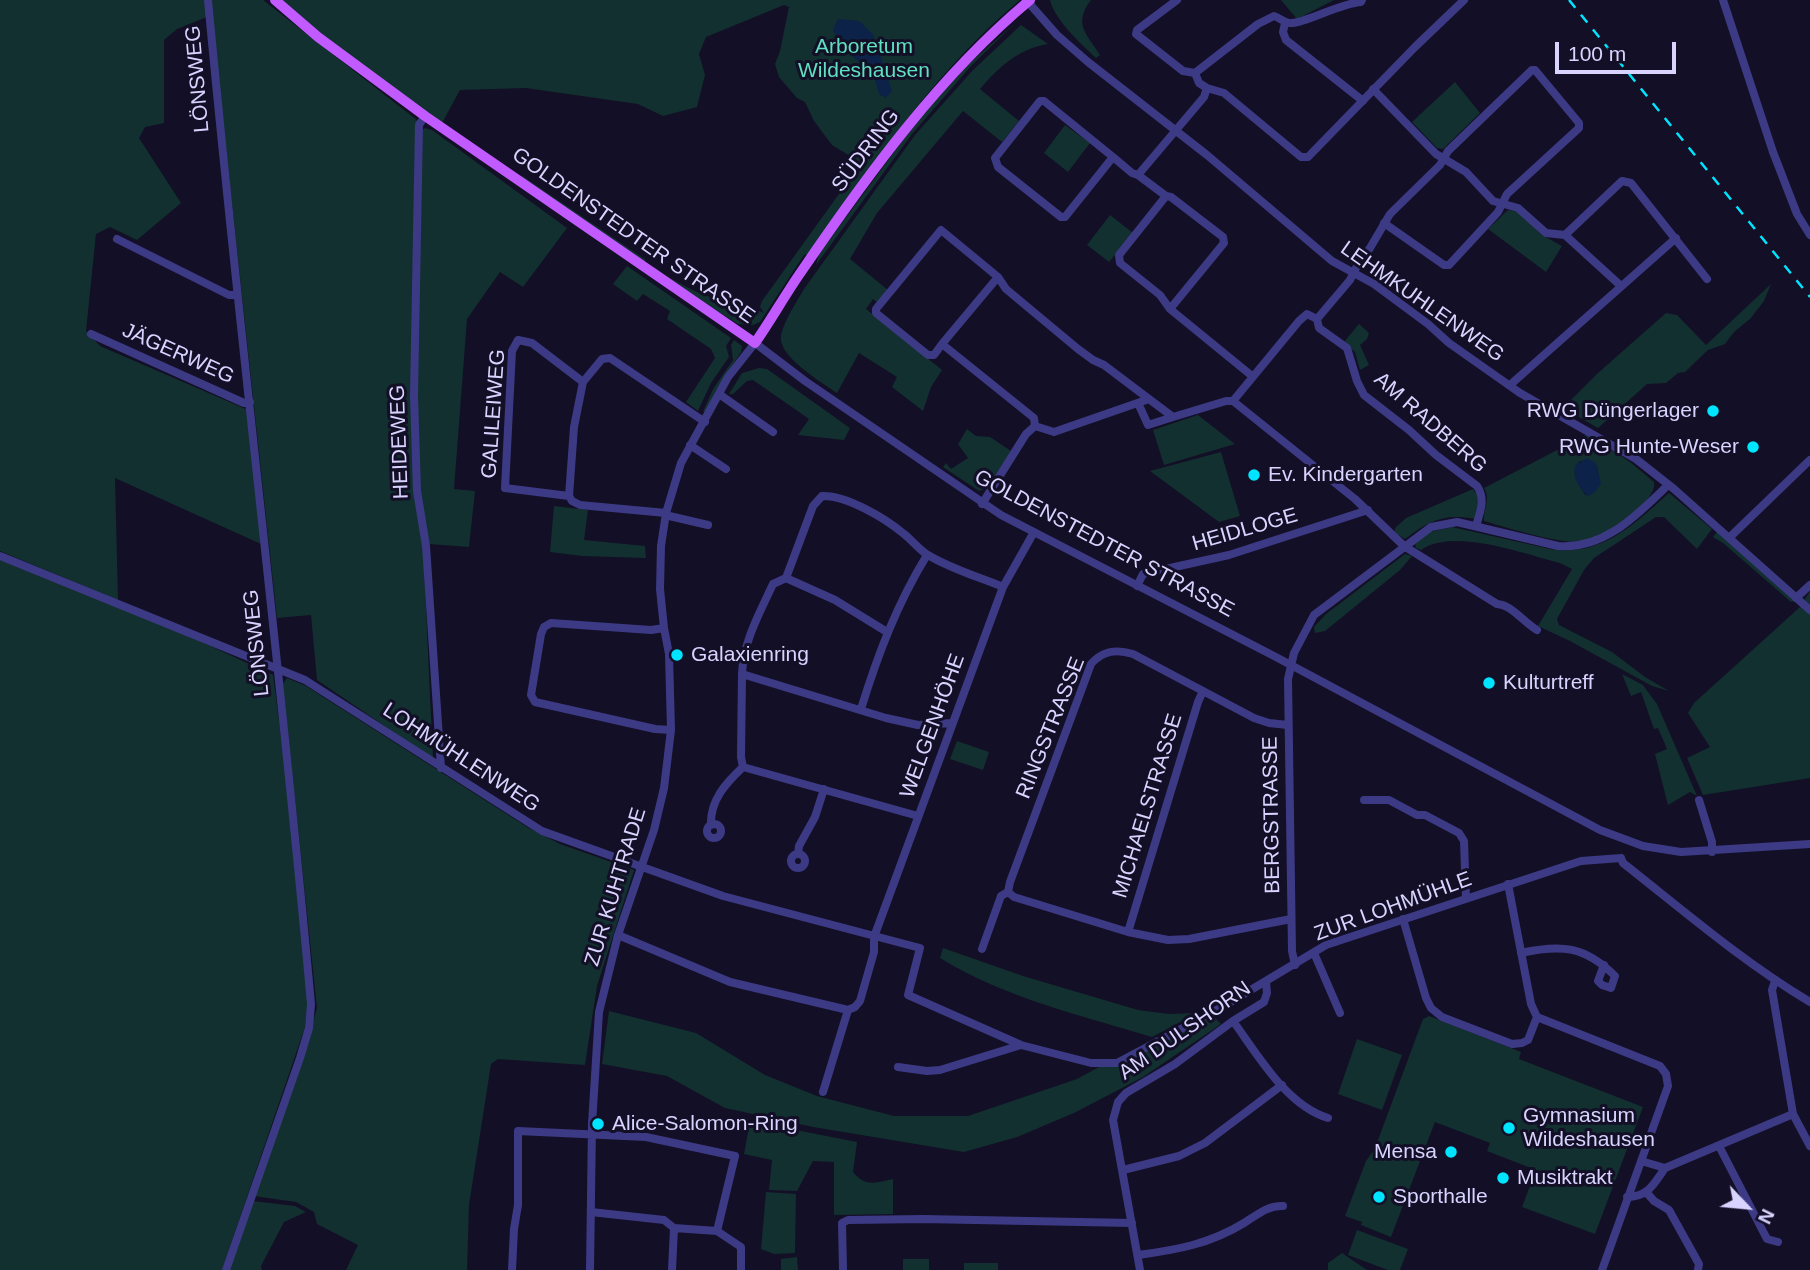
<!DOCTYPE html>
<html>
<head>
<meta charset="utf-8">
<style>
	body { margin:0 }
	#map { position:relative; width:1810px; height:1270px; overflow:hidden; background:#130f26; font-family:Arial,sans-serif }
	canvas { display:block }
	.north { position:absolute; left:1712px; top:1172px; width:70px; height:70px; -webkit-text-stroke:5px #130f26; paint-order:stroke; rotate:116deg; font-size:19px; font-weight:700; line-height:28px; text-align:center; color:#d9d4ff }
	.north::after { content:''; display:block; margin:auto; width:24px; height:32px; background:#d9d4ff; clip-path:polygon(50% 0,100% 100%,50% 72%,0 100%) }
	.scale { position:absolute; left:1555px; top:42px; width:121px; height:32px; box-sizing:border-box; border:4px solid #d9d4ff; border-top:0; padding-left:9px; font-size:21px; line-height:24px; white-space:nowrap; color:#d9d4ff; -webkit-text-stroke:5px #130f26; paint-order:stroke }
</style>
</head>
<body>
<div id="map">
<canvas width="1810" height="1270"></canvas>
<div class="north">N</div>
<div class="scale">100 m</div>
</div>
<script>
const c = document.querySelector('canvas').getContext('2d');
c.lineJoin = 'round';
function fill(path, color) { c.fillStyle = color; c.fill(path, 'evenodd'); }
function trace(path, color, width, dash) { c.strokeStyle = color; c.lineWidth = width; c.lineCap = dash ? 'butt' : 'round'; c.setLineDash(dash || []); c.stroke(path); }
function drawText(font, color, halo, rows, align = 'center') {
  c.font = font + ' Arial,sans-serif'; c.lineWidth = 6; c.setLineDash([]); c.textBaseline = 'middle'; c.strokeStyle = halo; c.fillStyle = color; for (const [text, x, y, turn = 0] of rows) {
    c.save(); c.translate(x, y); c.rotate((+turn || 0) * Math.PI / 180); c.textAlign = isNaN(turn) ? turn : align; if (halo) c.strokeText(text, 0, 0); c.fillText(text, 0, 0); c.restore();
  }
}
const green = new Path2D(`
	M0,0h205l2,17 -30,12 -13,11v83l-19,4 -6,11 42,65 -44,37 -27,-13 -14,7 -10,97 14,15 148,64 13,134 -146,-66 3,122 -118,-49z
	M210,0h53l154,120 -5,277 11,147 10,215 -116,-79 -6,-65 -34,3z
	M280,0h740c-84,70 -149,165 -211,254l-5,1 -44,67 -7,3 -15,-1 -83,-52 -1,-5c21,15 43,27 68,34 15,4 28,5 42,12l-4,-6 2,-6 97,-135 -9,-10 -18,-11 -18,-24 -9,-19 -8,-4 -18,-21 -4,-13 5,-13 9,-44 -5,-2 -78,32 -7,17 6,21 -8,32 -34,9 -25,-12 -112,-16 -66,2 -18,33 -121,-88z
	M1050,0h41c-18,24 -5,33 9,55l-4,3c-15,-14 -42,-39 -46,-58z
	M1281,0h53l-37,19z
	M1015,23l-44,43 -59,68 -96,131 3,-11 90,-122 33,-39 28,-30z
	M1021,25l27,19c-30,5 -49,23 -68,45l39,32 -17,21 -39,-31 -86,102 -27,46 38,31 -10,13 -5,-4 -7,10 76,61 -11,17 -8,24 -31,-24 5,-10 -38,-24 -22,40c-16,-11 -60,-37 -56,-58 4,-16 15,-32 23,-46l111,-154 58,-65z
	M1455,82l25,31 -37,36 -6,-1 -25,-26z
	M1065,125l25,18 -22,29 -24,-19z
	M425,128l7,2 135,98 -44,59 -23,-15 -33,47 -13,170 21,2 -6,56 -40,-3 -9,-52 -3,-114 4,-247z
	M521,175l125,85 -4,2 -119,-83z
	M1508,210l11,2 23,23 20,11 -16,26 -58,-43z
	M1110,215l23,18 -24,29 -22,-17z
	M627,266l104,72 -5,8 3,11 -18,26 -13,28 -12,-9 29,-44 -4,-9 -44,-30 3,-8 -27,-17 -6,7 -24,-17z
	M1771,284l-7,17 -14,18 -16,13 -9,12 -17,6 -23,22 -7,1 -12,10 -19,1 -49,44 -35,-20 35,-35 68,-60 11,2 29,30z
	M1359,324l10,9 -2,6 -7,6 9,20 -9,5 -5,-18 -11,-10z
	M734,340l8,6 -1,6 -25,38 -10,21 -3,1 10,-23 20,-29 -2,-15z
	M759,368l8,1 83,59 -6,12 -46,-5 11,-16 -56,-39 -6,1 -14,13h-4l13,-21z
	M1198,415l37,29 -71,21 -11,-35z
	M967,429l9,7 14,1 21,14 -24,37 -8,3 -36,-24 3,-4 5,6 17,-11 -10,-14z
	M1588,434l42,28 24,20c2,11 -12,24 -20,30 -16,13 -32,26 -53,29 -20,4 -76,-14 -97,-20 -1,-11 7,-22 0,-33zM1580,461l17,5c3,15 5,25 -12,29 -6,-12 -17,-22 -5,-34z
	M1221,452l19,64 -21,6 -69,-51z
	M1473,489l6,8 -4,22c-31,-6 -46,2 -70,20l-10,-6v-5l11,-10z
	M1669,493l43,36 -15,20 -33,-32h-8l-62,41 -10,12 -27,49 2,6 53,27 33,25 24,14 -17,-5 -82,-45 -32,-15 34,-57 -12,-6c-36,-9 -107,-36 -139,-13l-5,-2 -1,-5 15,-11 22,-5 98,22c52,8 83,-24 119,-56z
	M554,506l34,4 -4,30 61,6 1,12 -64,-2 -32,-4z
	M1717,532l77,69 -3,1 -68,-59 -10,-6z
	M1405,554l7,2 -12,14 -75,61 -10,2 -1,-6 12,-13z
	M0,560l180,72 93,43 12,93 23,231 -3,28 -83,243h-222z
	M1810,591v187l-107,17 -16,-37 23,-11 -22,-34 6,-10 106,-96z
	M1622,674l21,11 14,19 40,92 -7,-4 -22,13 -13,-51 12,-5 -9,-21 -4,1 -13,-37 -10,4z
	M287,678l19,8 221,141 33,17 74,26 -37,116 -12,79 -87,-6 -7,5 -22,141 -2,65h-121l12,-25 -41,-21 -3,-12 -18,-10 -42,-6 49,-138 14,-50 -34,-324z
	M957,741l32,11 -6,18 -33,-11z
	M943,948l80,28 115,34 31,4 28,-1 -45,24c-72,-22 -147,-39 -212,-79z
	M609,1011l87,22 69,42 52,21 77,20h74l109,-37 22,-12 19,-1 95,-50 8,8 -78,53 -69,36 -57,24 -53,15 -151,-25 -88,-19 -58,-32 -65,-12z
	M1429,1016l92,36 -2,7 124,48 -48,127 -73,-27 14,-37 -49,-19 3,-8 -55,-21 -44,115 -30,-12 1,-3 -17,-6 21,-55 9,-13 48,-129z
	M1357,1039l45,16 -20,55 -44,-16z
	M750,1121l107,21 -4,30c12,15 23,11 40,7v35l-59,1v-53l-21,-1 -16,30 -28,-1 3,-30 -28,-6z
	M766,1192l30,2 -1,59 -21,1 -13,-5z
	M253,1201l42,5 11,6 -22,10 -23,44 1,4h-33z
	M1357,1230l51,19 -8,21h-12l-40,-15z
	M1342,1253l25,17h-39v-7z
	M797,1257l1,13h-17v-11z
	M903,1259h26v11h-26z
	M964,1263h34v7h-34z`);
const water = new Path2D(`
	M838,19l21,2 14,13 19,57 -6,7 -7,-4 -6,-20 -33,-28 -7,-16z
	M1587,458l9,5 5,21 -7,9 -7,3c-8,-9 -14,-17 -12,-31z`);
const minor = new Path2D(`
	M208,0c31,335 73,669 103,1004l-2,24 -9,30 -74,212
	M1177,0l-40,30 -1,4 47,37 12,2 4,10 8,5 17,5 77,64h7l107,-110 49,-47
	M1723,0l50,152 24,62 13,21
	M1028,2l29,33 31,27 119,93 125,106 42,23 54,40 21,19 71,50 116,66 38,30 136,121
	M1285,23l-2,9 3,8 77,61
	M1195,73l63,-49 16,-8c6,2 9,6 15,7 12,2 52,-20 72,-21l1,-2
	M1373,89l63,65 30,18 27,29 25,7 28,25 19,2 56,51
	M425,116l-6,9 -5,271 3,95 9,55 15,222
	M1113,157l-69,-56h-4l-45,57 3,9 63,50h4l48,-60 19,16 6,2 66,-78 3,-9
	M1138,175l28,21 5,1 52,40 1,6 -54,66
	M1166,196l-47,59 1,8 40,32 10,14 82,67
	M1565,235l57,-54 9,2 76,96
	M117,239l112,56h7
	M1317,319l2,9 28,20 10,33 7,14 45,35 27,25 41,31c9,13 3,26 -1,40
	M91,334l153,69 6,-1
	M942,344l-8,11h-6l-52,-42v-4l65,-79 57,47
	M1510,385l166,-147
	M719,394l54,38
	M1233,401l66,-80 8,-7 10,5 33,-39 8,-16 12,-16 20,-34 50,-49 8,-14 84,-81h3l44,53v5l-72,66 -9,18 -49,53h-5l-60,-42
	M1233,401l122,98 49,47 93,58c15,1 26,18 40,26
	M1138,403l10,22 25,-8
	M1035,426l-1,-8 -92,-74 56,-67 8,12 72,60 15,11 11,5 45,34
	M690,445l36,24
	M569,496l5,-69 9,-45
	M982,504l44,-70 9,-8 19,6 95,-33 24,18 53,-16h7
	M666,513l-86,-8 -8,-4 -3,-5 -64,-8 7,-137 6,-11 14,3 51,39 19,-23 8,-1 95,64
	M665,515l43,10
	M1729,538l81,-78
	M0,556l305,124 237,151 181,65 197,52 -12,47 113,50 70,18h26l107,-57 102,-61 255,-84 40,-3
	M786,578l27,-72 9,-10c24,-1 63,22 82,38 8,6 15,16 24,21 23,14 51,22 75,32
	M1137,586l6,-12 86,-19 139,-45
	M1796,598l14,-13
	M664,628l-13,2 -100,-7 -7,4 -3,7 -10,61 4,7 120,27 16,1
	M742,674c1,-32 18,-62 31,-90l13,-6 49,22 52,32
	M861,709c17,-55 36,-105 66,-154
	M743,767l-2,-10 1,-83 144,44 32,7 33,-2
	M1364,800h25l28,15h8l34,18 5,8 2,58
	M1699,800l13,42v10
	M707 831a7 7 0 1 1 14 0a7 7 0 1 1-14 0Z
	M711,825c-1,-25 15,-42 32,-58l175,49
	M798,854l1,-8 16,-29 9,-28
	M791 861a7 7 0 1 1 14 0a7 7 0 1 1-14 0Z
	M1621,858l2,5c61,48 120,99 187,139
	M1508,884l23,120 6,13 123,49 6,8 2,12 -66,184
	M1008,892l6,5 114,35 40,8 21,-1 102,-20
	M1403,919l23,79 5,10 11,9 70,27 10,-1 6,-3 9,-23
	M1128,932l70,-230 5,-11
	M618,935l112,47 118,28
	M982,949l19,-53 7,-4 2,-10 81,-218c12,-14 26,-15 42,-10l121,64 15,5 19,2
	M1314,953l26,60
	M1521,953c40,-9 64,-7 94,23l-4,12 -9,-3 -4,-4 6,-16
	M1295,965l-3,-14 -4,-272 6,-26 20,-38 117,-88 26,-5 101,24c46,4 79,-31 110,-61
	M1775,981l-3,9 21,124 17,32
	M1233,1021c25,34 53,84 95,97
	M898,1067l29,4 13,-1 81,-25
	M823,1092l25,-82 7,-3 5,-6 14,-49v-15l129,-350 31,-55
	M1719,1146l48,93 11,3
	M1641,1161l24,7 128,-54
	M1123,1170l56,-14 26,-13 77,-58
	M1647,1193l7,8 15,9 30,54 -1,6
	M1627,1197c21,0 27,-13 38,-29
	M717,1231l24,16v23
	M1138,1255c38,-5 72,-11 106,-32 13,-8 24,-18 39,-17
	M512,1270l2,-41 4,-24v-74l128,6 89,19 -18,75 -43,-3 -10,-8 -73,-8
	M590,1270l2,-146 7,-112 19,-77 36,-105 10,-42 7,-58 -2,-76 -5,-26 -4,-39 1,-43 5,-33 15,-50 47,-86 27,-34 50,38 196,134 273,141 326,174 43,16 38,6 129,-8
	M672,1270l2,-42
	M843,1270l-1,-47 6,-3 75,-1 209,4
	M1140,1270l-27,-150 5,-18 8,-9 49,-29 58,-43 31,-19 3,-9 -1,-11`);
const major = new Path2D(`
	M275,0l43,37 107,79 330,227c16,-23 30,-48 46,-71 67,-98 138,-196 229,-272`);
const rail = new Path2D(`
	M1569,0l241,297`);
const markers = [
	[1713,411,7,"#00e5ff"],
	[1753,447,7,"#00e5ff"],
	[1254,475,7,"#00e5ff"],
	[677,655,7,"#00e5ff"],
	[1489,683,7,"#00e5ff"],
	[598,1124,7,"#00e5ff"],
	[1509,1128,7,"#00e5ff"],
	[1451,1152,7,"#00e5ff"],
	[1503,1178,7,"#00e5ff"],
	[1379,1197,7,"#00e5ff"]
];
const parkNames = [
	["Arboretum",864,47],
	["Wildeshausen",864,71]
];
const streetNames = [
	["LÖNSWEG",198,79,-95],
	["SÜDRING",866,151,-53],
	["GOLDENSTEDTER STRASSE",633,236,35],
	["LEHMKUHLENWEG",1422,302,35],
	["JÄGERWEG",178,354,24],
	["GALILEIWEG",494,414,-86],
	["AM RADBERG",1430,423,41],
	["HEIDEWEG",400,442,-92],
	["HEIDLOGE",1245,530,-16],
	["GOLDENSTEDTER STRASSE",1104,544,28],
	["LÖNSWEG",257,643,-96],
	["WELGENHÖHE",933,726,-70],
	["RINGSTRASSE",1051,728,-68],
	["LOHMÜHLENWEG",461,758,33],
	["MICHAELSTRASSE",1148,806,-73],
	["BERGSTRASSE",1272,815,-91],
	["ZUR KUHTRADE",616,887,-73],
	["ZUR LOHMÜHLE",1393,907,-20],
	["AM DULSHORN",1185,1031,-35]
];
const poiNames = [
	["RWG Düngerlager",1699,411,"right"],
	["RWG Hunte-Weser",1739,447,"right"],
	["Ev. Kindergarten",1268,475],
	["Galaxienring",691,655],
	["Kulturtreff",1503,683],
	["Gymnasium",1523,1116],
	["Wildeshausen",1523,1140],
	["Alice-Salomon-Ring",612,1124],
	["Mensa",1437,1152,"right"],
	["Musiktrakt",1517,1178],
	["Sporthalle",1393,1197]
];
fill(green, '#12302f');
fill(water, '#0c2248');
trace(minor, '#3d3a85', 8);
trace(major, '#c25bff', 10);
trace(rail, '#00e5ff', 2.5, [10, 9]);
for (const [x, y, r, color] of markers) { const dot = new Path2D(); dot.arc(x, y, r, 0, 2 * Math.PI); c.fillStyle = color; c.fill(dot); trace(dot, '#130f26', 2.5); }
drawText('21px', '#5fe0c0', '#130f26', parkNames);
drawText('21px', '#d9d4ff', '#130f26', streetNames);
drawText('21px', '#d9d4ff', '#130f26', poiNames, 'left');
</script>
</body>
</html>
